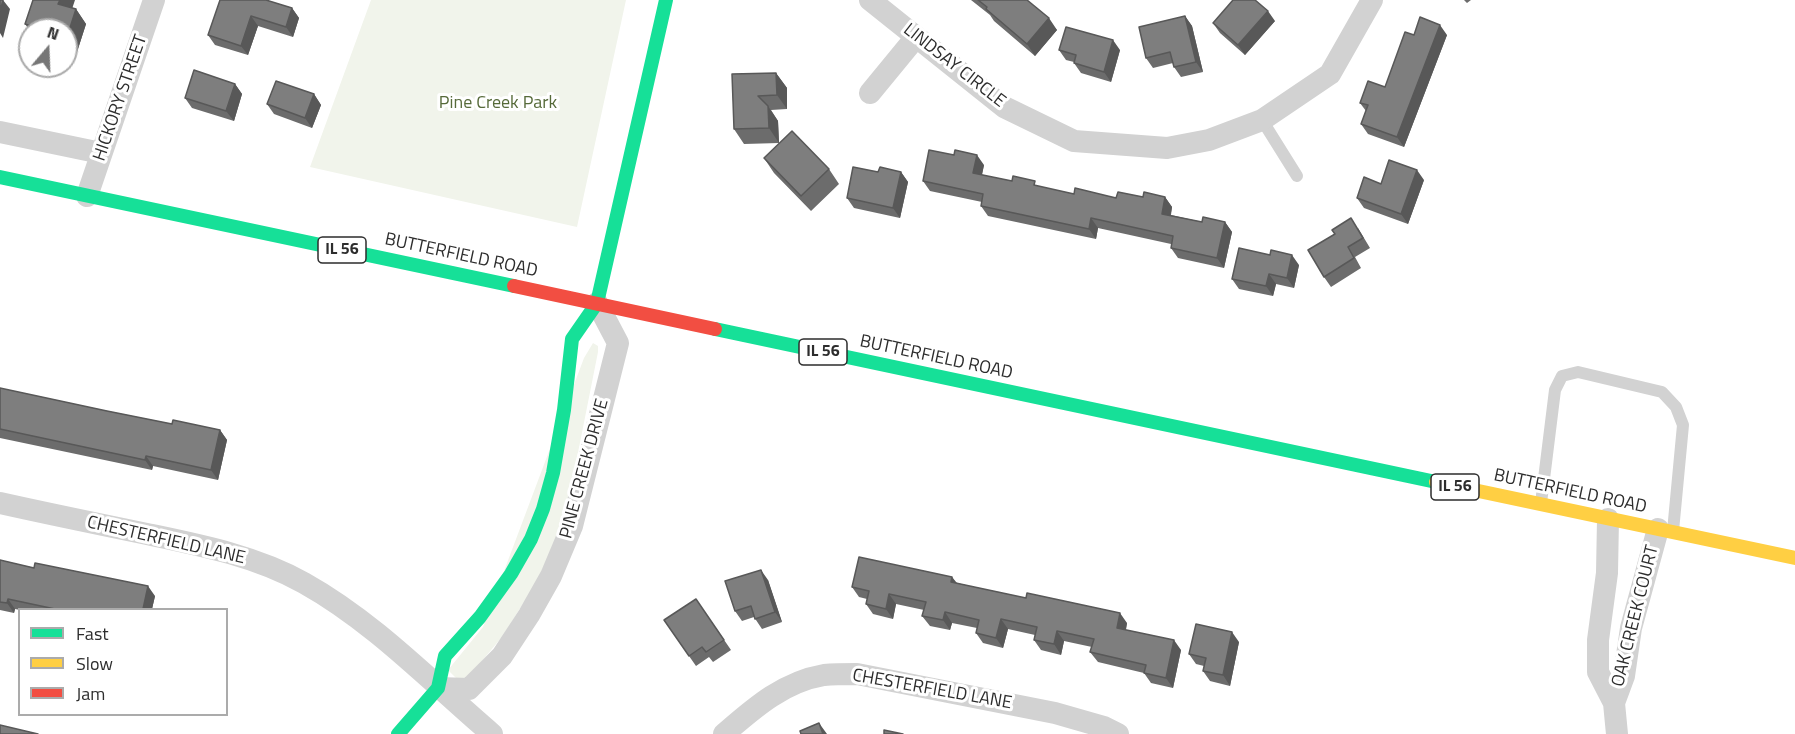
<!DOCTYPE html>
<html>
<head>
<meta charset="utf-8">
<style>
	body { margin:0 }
	#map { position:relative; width:1795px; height:734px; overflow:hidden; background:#fff; font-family:"Titillium Web",sans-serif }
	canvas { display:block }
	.legend { position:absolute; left:18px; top:608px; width:210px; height:108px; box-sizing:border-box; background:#fff; border:2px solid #ababab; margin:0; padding:8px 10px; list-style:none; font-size:18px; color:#2d2d2d }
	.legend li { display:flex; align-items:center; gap:12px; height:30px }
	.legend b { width:30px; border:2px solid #ababab }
	.north { position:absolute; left:18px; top:18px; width:60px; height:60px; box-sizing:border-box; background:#fff; border:2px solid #ababab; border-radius:50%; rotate:19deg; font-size:16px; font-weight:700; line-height:24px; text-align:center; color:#2d2d2d }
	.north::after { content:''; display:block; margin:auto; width:21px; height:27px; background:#767676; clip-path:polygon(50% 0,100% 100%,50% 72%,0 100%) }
</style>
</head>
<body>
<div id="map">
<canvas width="1795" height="734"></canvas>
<ul class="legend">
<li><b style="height:8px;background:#16e098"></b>Fast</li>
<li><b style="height:8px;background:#ffcf43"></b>Slow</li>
<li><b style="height:8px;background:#f24e42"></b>Jam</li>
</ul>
<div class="north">N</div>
</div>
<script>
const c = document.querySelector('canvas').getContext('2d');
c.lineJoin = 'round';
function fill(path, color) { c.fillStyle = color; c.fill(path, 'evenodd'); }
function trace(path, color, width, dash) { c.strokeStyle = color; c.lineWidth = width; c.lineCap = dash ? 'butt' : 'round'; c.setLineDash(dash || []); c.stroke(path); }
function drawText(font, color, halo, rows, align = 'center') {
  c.font = font + ' "Titillium Web",sans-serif'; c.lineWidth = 6; c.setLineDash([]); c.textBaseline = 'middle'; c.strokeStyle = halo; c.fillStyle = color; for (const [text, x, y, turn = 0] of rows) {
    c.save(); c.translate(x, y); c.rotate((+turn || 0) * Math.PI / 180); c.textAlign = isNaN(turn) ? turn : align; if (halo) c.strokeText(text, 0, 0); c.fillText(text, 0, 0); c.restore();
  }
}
const green = new Path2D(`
	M371,0h255l-49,227 -267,-60z
	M593,343l5,3v6l-31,156 -24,64 -41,65 -26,31 -11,11 -6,2 -11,-11 35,-43 101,-269z`);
const lane = new Path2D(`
	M1262,120l35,56
	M1541,503l14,-113 7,-14 16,-4 84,20 14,15 7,18 -10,106`);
const street = new Path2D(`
	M870,0l134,107 70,34 93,7 42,-8 53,-20 68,-46 42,-74
	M870,93l46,-56
	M0,132l101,21
	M87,196l67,-196
	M0,503c49,11 98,21 147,31 53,11 109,22 157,49 70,39 127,99 188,151
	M1608,519l-1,54 -9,67v32l16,31 3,31
	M438,688l31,1 33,-33 27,-41 22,-39 21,-50 46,-183 -21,-40
	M1614,703l10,-27 7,-48 27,-99
	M724,734c30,-26 59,-52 100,-59 11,-1 22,-1 33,-1l198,39 49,14 14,7`);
const fast = new Path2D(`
	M0,177l514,109
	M715,329l721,153
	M398,734l40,-46 7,-32 35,-39 31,-43 20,-35 12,-30 10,-36 11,-63 8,-71 25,-36 69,-303`);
const slow = new Path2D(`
	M1436,482l359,76`);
const jam = new Path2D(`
	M514,286l201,43`);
const wall = new Path2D(`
	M220,0l72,8 7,10 -6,19 -35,-11 -10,29 -33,-10 -7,-10z
	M971,0h56l30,30 -22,26 -41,-35 -4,-6z
	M1464,0h7l-4,3z
	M76,9l10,15 -9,28 -11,-4v-18l-36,1 -5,-7z
	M1185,16l7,10 11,46 -22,5 -7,-10 -1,-4 -20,5 -7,-10z
	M1275,21l-30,34 -25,-22 -7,-10z
	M1414,35h33l-43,112 -36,-13 -7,-10 5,-13 -6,-8 25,-16z
	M1059,50h61l-9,32 -30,-9 -7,-10v-1l-8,-2z
	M776,73l11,15v21l-16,1 7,11 1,22 -35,1 -10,-15 -2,-55z
	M235,84l7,10 -8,27 -42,-13 -7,-10z
	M314,94l7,11 -9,23 -38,-14 -7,-10z
	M764,158l65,11 10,15 -28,27 -37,-38z
	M984,165l-2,10 92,19 42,4 49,-1 7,10 -1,8 31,7h23l7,10 -8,36 -46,-10 -7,-10v-4l-73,-16 -2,11 -108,-23 -7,-10 1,-4 -52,-11 -7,-10z
	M878,172h23l7,10 -8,36 -46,-10 -7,-10z
	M1424,180l-16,44 -44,-16 -7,-10z
	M1358,228l12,20 -15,9 6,11 -30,19 -7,-10z
	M1299,265l-5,23 -18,-4 -3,12 -34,-7 -7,-10z
	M0,388l107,23 65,13 48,6 7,10 -9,40 -65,-14 -1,4 -152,-32z
	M0,560l155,36 -3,13h-132v1l-5,-1 -1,4 -14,-3z
	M952,577l5,6 170,40 -1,7 55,20 -8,38 -22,-5 -7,-10 -46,-11 -8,-10 2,-5 -28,-6 -3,14 -20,-5 -7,-10 1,-5 -27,-6 -5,19 -20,-5 -7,-10 1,-5 -25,-5 -2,7 -20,-4 -8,-10 2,-6 -28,-6 -3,15 -20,-5 -7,-10 1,-5 -8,-2 -7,-10z
	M768,580l14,42 -20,7 -8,-12 -12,4 -7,-10z
	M696,599l35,51 -18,12 -4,-5 -13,9 -32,-46z
	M1239,642l-9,44 -20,-5 -7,-10 1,-5 -8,-2 -7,-10z`);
const shadedWall = new Path2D(`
	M3,0l7,9 -7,29 -3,-5v-22z
	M60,0h15l-6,18 -11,-14z
	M292,8l7,10 -6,19 -7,-10z
	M76,9l10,15 -9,28 -10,-15z
	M1268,11l7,10 -30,34 -7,-10z
	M251,16l7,10 -10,29 -7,-9z
	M1185,16l7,10 11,46 -7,-10z
	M1049,18l8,12 -22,26 -8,-12z
	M1440,25l7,10 -43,112 -7,-10z
	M1113,40l7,10 -9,32 -7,-10z
	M776,73l11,15v21l-10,-14z
	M235,84l7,10 -8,27 -8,-10z
	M314,94l7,11 -9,23 -7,-10z
	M768,106l10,15 1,22 -10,-15z
	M977,155l7,10 -4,18 -7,-10z
	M1417,170l7,10 -16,44 -7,-10z
	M901,172l7,10 -8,36 -7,-10z
	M1165,197l7,10 -3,17 -7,-10z
	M1091,218l7,10 -2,11 -7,-10z
	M1225,222l7,10 -8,36 -7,-10z
	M1292,255l7,10 -5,23 -7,-10z
	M1269,274l7,10 -3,12 -7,-10z
	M220,430l7,10 -9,40 -7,-10z
	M146,456l7,10 -1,4 -7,-10z
	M761,570l7,10 14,42 -7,-10z
	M952,577l7,10 -8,-5z
	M148,586l7,10 -3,13h-9z
	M889,594l7,10 -3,15 -7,-10z
	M8,599l7,10 -1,4 -7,-10z
	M945,612l7,11 -2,7 -7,-10z
	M1120,613l7,10 -3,15 -7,-10z
	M1001,619l7,10 -5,19 -7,-10z
	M1057,631l7,10 -3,14 -7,-11z
	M1232,632l7,10 -9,44 -7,-11z
	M1174,640l7,10 -8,38 -7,-10z
	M819,723l8,11h-4z`);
const building = new Path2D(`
	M0,0h3l-3,11z
	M33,0h27l-2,4 18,5 -9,28h-1v-7h-21l-20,-6z
	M220,0h46l26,8 -6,19 -35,-11 -10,30 -33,-11z
	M978,0h49l22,18 -22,26 -41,-35 1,-2z
	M1233,0h22l13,11 -30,34 -25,-22z
	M1185,16l11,46 -22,5 -4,-15 -24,6 -7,-31z
	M1420,17l20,8 -43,112 -36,-13 7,-19 -8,-2 8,-22 17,6 20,-55 9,3z
	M1066,27l47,13 -9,32 -30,-9 2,-8 -17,-5z
	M194,70l41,14 -9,27 -41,-13z
	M776,73l1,22 -19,1 10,10 1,22 -35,1 -2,-55z
	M276,81l38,13 -9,24 -38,-14z
	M792,131l37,38 -28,27 -37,-38z
	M929,150l25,5 1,-5 22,5 -4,18 39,8 1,-5 22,5 -1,4 40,9 1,-6 41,10 2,-6 25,5 1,-5 21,5 -3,17 40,8 1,-5 22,5 -8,36 -46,-10 2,-12 -82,-18 -2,11 -108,-23 2,-12 -60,-13z
	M1389,160l28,10 -16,44 -44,-16 7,-21 17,7z
	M853,167l25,5 2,-5 21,5 -8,36 -46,-10z
	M1351,218l12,20 -15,9 6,11 -30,19 -16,-27 27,-16 -3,-4z
	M1239,248l31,7 1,-5 21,5 -5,23 -18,-4 -3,12 -34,-7z
	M0,388l107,23 65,13 1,-4 47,10 -9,40 -65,-14 -1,4 -145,-31z
	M859,557l93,20 -1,5 75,16 1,-5 93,20 -3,15 57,12 -8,38 -22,-5 2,-8 -56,-13 4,-13 -37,-8 -3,13 -20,-4 3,-13 -36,-8 -5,19 -20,-5 3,-13 -34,-8 -2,8 -21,-4 4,-14 -37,-8 -3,15 -20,-5 3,-13 -17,-4z
	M0,560l34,8 1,-5 113,23 -5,23h-88l-47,-10 -1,4 -7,-1z
	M761,570l14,42 -20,7 -4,-13 -16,5 -10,-30z
	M696,599l28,41 -18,12 -4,-5 -13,9 -25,-36z
	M1196,624l36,8 -9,43 -20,-4 3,-13 -17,-4z
	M819,723l4,11h-22l-1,-3z
	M0,725l38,9h-38z
	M884,730l19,4h-19z`);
const shields = [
	[342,250,48],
	[823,352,48],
	[1455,487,48]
];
const shieldNames = [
	["IL 56",342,250],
	["IL 56",823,352],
	["IL 56",1455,487]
];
const streetNames = [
	["LINDSAY CIRCLE",954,66,38],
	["HICKORY STREET",121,98,-71],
	["BUTTERFIELD ROAD",461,256,12],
	["BUTTERFIELD ROAD",936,358,12],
	["PINE CREEK DRIVE",585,469,-75],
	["BUTTERFIELD ROAD",1570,492,12],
	["CHESTERFIELD LANE",166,541,13],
	["OAK CREEK COURT",1636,616,-76],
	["CHESTERFIELD LANE",932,690,10]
];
const parkNames = [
	["Pine Creek Park",498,104]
];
fill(green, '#f1f4eb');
trace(lane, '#d2d2d2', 12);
trace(street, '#d2d2d2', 22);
trace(fast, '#16e098', 14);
trace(slow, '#ffcf43', 14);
trace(jam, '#f24e42', 14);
fill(wall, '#6c6c6c');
fill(shadedWall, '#585858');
fill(building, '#7e7e7e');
trace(building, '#585858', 1.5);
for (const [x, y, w] of shields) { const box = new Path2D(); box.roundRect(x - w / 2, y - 13, w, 26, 4.5); c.fillStyle = '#fff'; c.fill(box); trace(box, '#2d2d2d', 1.5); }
drawText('bold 16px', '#2d2d2d', null, shieldNames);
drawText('18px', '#2d2d2d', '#fff', streetNames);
drawText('18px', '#566a39', '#fff', parkNames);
</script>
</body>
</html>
